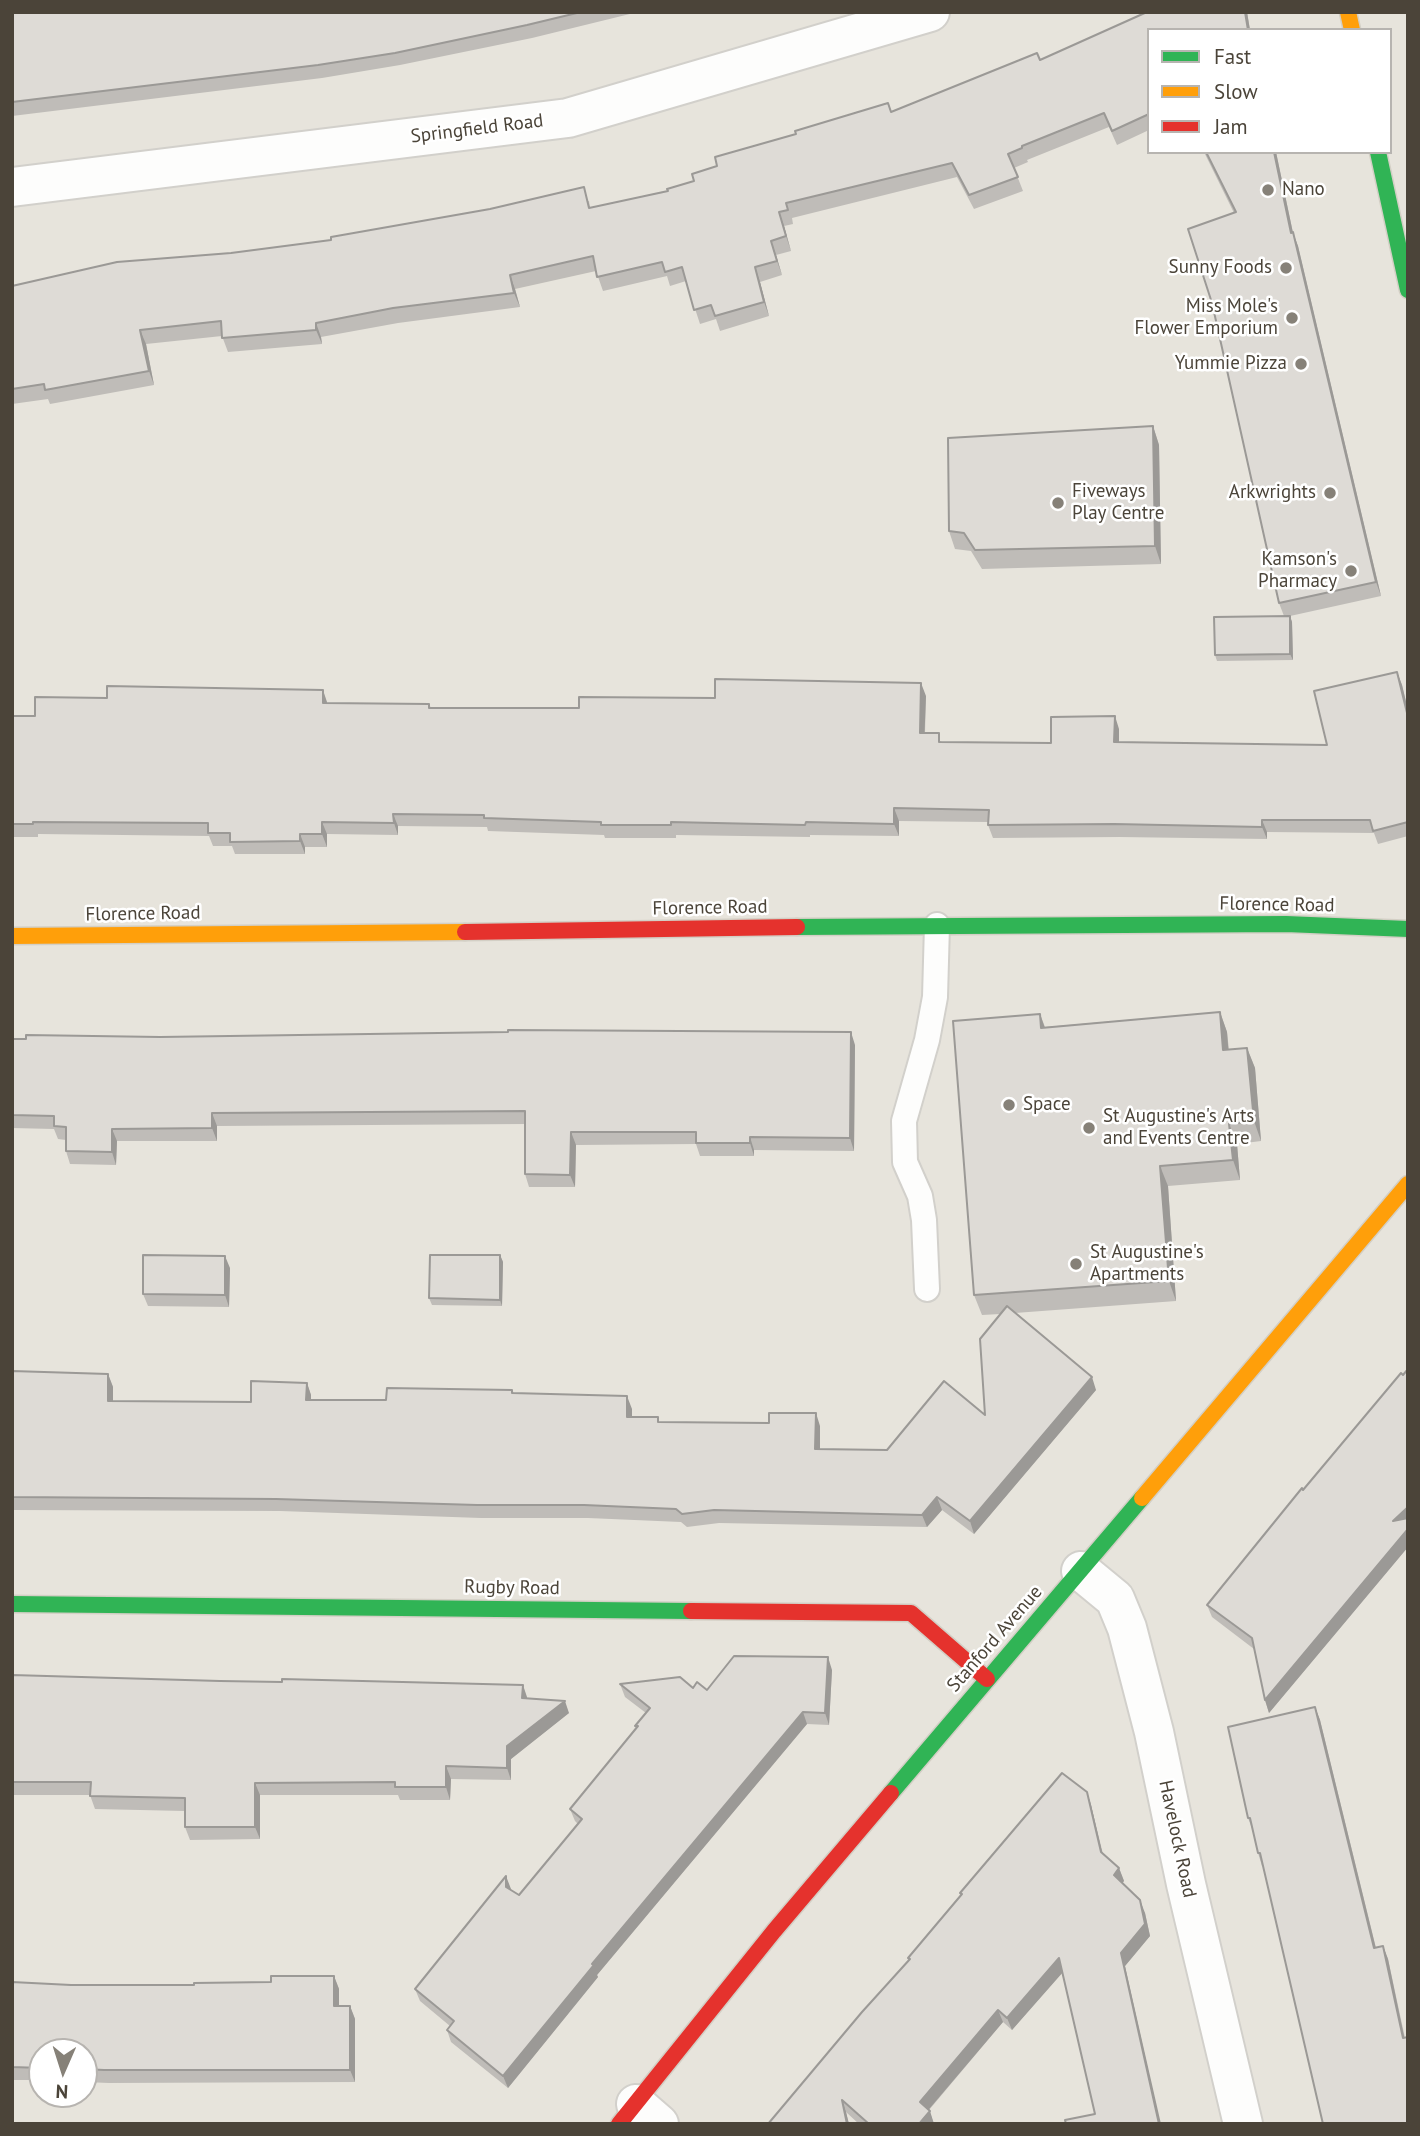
<!DOCTYPE html>
<html>
<head>
<meta charset="utf-8">
<style>
	body { margin:0 }
	#map { position:relative; width:1420px; height:2136px; overflow:hidden; background:#f4f2ee; font-family:"PT Sans",sans-serif }
	canvas { display:block }
	.frame { position:absolute; inset:0; border:14px solid #4b4439; pointer-events:none }
	.legend { position:absolute; left:1147px; top:28px; width:245px; height:126px; box-sizing:border-box; background:#fff; border:2px solid #b7b4b0; margin:0; padding:9px 12px; list-style:none; font-size:21px; color:#4b4439 }
	.legend li { display:flex; align-items:center; gap:14px; height:35px }
	.legend b { width:35px; border:2px solid #b7b4b0 }
	.north { position:absolute; left:28px; top:2038px; width:70px; height:70px; box-sizing:border-box; background:#fff; border:2px solid #b7b4b0; border-radius:50%; rotate:183deg; font-size:19px; font-weight:700; line-height:28px; text-align:center; color:#4b4439 }
	.north::after { content:''; display:block; margin:auto; width:24px; height:32px; background:#868178; clip-path:polygon(50% 0,100% 100%,50% 72%,0 100%) }
</style>
</head>
<body>
<div id="map">
<canvas width="1420" height="2136"></canvas>
<div class="frame"></div>
<ul class="legend">
<li><b style="height:9px;background:#30b455"></b>Fast</li>
<li><b style="height:9px;background:#ff9f0a"></b>Slow</li>
<li><b style="height:9px;background:#e5322d"></b>Jam</li>
</ul>
<div class="north">N</div>
</div>
<script>
const c = document.querySelector('canvas').getContext('2d');
c.lineJoin = 'round';
function fill(path, color) { c.fillStyle = color; c.fill(path, 'evenodd'); }
function trace(path, color, width, dash) { c.strokeStyle = color; c.lineWidth = width; c.lineCap = dash ? 'butt' : 'round'; c.setLineDash(dash || []); c.stroke(path); }
function drawText(font, color, halo, rows, align = 'center') {
  c.font = font + ' "PT Sans",sans-serif'; c.lineWidth = 5; c.setLineDash([]); c.textBaseline = 'middle'; c.strokeStyle = halo; c.fillStyle = color; for (const [text, x, y, turn = 0] of rows) {
    c.save(); c.translate(x, y); c.rotate((+turn || 0) * Math.PI / 180); c.textAlign = isNaN(turn) ? turn : align; if (halo) c.strokeText(text, 0, 0); c.fillText(text, 0, 0); c.restore();
  }
}
const residential = new Path2D(`
	M12,12h1396v2112h-1396zM1149,30h241v122h-241zM42,2052h42v42h-42z`);
const lane = new Path2D(`
	M927,1289l-3,-69 -4,-24 -15,-34 -1,-41 23,-81 8,-43 2,-72`);
const street = new Path2D(`
	M12,187l556,-69 362,-106
	M1081,1571l34,28 12,29 27,104 32,152 57,240
	M636,2104l23,20`);
const fast = new Path2D(`
	M1378,152l30,138
	M797,927l489,-3 122,5
	M12,1604l679,7
	M891,1793l251,-295`);
const slow = new Path2D(`
	M1348,12l4,18
	M12,936l453,-4
	M1142,1498l266,-314`);
const jam = new Path2D(`
	M465,932l332,-5
	M691,1611l220,2 76,66
	M619,2124l155,-193 117,-138`);
const wall = new Path2D(`
	M12,12h626l-106,26 -132,27 -78,13 -310,38z
	M1147,12h100l3,18h-101v100l-32,15 -8,-18 -82,33 1,2 -14,6 9,23 -49,18 -17,-32 -165,41 1,6 -9,2 7,25 -15,4 6,20 -22,7 9,34 -49,15 -4,-12 -16,5 -14,-43 -16,5 -3,-10 -64,15 -7,-20 -81,18 5,18 -122,16 -77,14 1,7 -94,8 -6,-16 -76,8 8,41 -104,19 -2,-5 -36,5v-118l219,-33 100,-13 258,-39 1,7 78,-17 372,-131z
	M1204,152h72l17,81 5,13 83,350 -91,20 2,6 1,38 -76,1 -2,-6 69,-39 -5,-13 -45,-390z
	M1153,426l6,19 2,119 -179,5 -11,-18 -16,-2 -6,-18z
	M1397,672l5,13 6,25v126l-30,8 -4,-11 -107,-1v7l-148,-2 -126,1 -5,-13 1,-3 -90,-1v15l-89,-1v2l-134,-2v3h-71l-1,-3 -116,-4 -1,-4 -89,-1v9l-71,-1v13h-22v7h-70l-3,-8h-19l-4,-10 -171,-2v3h-26v-121l315,-13 102,1 2,4h148l136,-10 211,-2 -1,37 17,9 109,1 68,-14v13l208,3z
	M1220,1012l7,20 2,18 18,-2 8,20 6,73 -24,3 3,36 -72,6 8,115 -161,12 81,77 -122,144 -32,-24 -15,17 -208,-4 -32,4 -6,-5 -93,-4h-107l-201,-7 -268,-1v-139l96,3 5,13v14l138,1 56,-19 4,12v5h75l126,-10 2,3 118,16v8l28,5 160,4v23l67,1 98,-35 15,-101 -18,1 -8,-20 66,-281 5,13z
	M12,1039l843,6 -1,106 -100,-1v6h-54l-4,-12 -120,1 -1,42h-46l-4,-13v-50l-308,2v15h-100l-1,24 -46,-1 -4,-13v-11l-8,-1 -4,-10 -42,-1z
	M500,1255l3,7 -1,44 -70,-1 -3,-7z
	M230,1268l-1,39 -81,-1 -5,-12z
	M1408,1369v178l-139,166 -4,-13 -11,-51 -42,-32 -5,-12 96,-115z
	M832,1670l-3,55 -22,-1 -210,251 1,2 -90,111 -57,-46 -4,-12 3,-4 -30,-25 -5,-12 96,-99 8,5 59,-71 -3,-3 -5,-12 66,-80 -1,-3 11,-13 -21,-16 -5,-13 73,4 14,2z
	M12,1675l515,22v2l42,14 -58,46v21l-60,-1 -1,21h-50l-2,-5h-138v44l-70,1 -5,-13v-16l-90,-2 -5,-14h-78z
	M1315,1707l5,13 56,228 7,-2 5,13 17,79 3,86 -145,-258h-1l-4,-13 -5,-22 -5,-13z
	M1087,1792l4,13 12,49 16,14 5,13 -2,2 23,30 5,23 -25,30 -30,148 -33,-142 -50,58 -9,-8 -74,88 5,14h-75l-13,-12 3,12h-81l141,-164 -1,-2 53,-63 -1,-2z
	M334,1976l5,13v17h11l5,13v63l-246,1 -25,-1v-30h-42v28h-30v-98l59,3h123l77,-3z`);
const shadedWall = new Path2D(`
	M1245,12h2l3,18h-2z
	M1274,152h2l17,81 5,13 83,350 -5,-14 -85,-349z
	M779,212l5,14 7,25 -5,-15z
	M771,241l5,14 6,20 -5,-14z
	M755,267l5,15 9,34 -5,-14z
	M510,275l5,14 5,18 -6,-14z
	M316,323l5,14 1,7 -6,-14z
	M140,330l6,14 8,41 -5,-14z
	M1153,426l6,19 2,119 -6,-18z
	M1290,616l2,6 1,38 -3,-6z
	M1397,672l5,13 6,25v7z
	M921,683l5,13 -2,50 -4,-13z
	M323,690l4,12v14l-4,-13z
	M1115,716l4,13v26l-5,-13z
	M894,808l5,13v15l-5,-12z
	M393,814l5,12v9l-4,-12z
	M1262,820l5,12v7l-5,-12z
	M322,822l5,12v13l-5,-13z
	M300,834l5,13v7l-5,-13z
	M1220,1012l7,20 3,39 -7,-21z
	M1040,1014l7,20 -6,-6z
	M851,1032l4,13 -1,106 -4,-13z
	M1247,1048l8,20 6,73 -7,-20z
	M212,1113l5,13v15l-5,-13z
	M1229,1124l8,20 3,36 -7,-20z
	M112,1129l5,12 -1,24 -4,-13z
	M571,1132l5,13 -1,42 -5,-12z
	M750,1137l4,13v6l-4,-13z
	M1160,1166l8,20 8,115 -7,-20z
	M500,1255l3,7 -1,44 -2,-6z
	M225,1256l5,12 -1,39 -4,-12z
	M108,1374l5,13v27l-5,-13z
	M1092,1377l4,13 -122,144 -4,-13z
	M307,1383l4,12v17l-5,-12z
	M627,1396l5,13v20l-5,-12z
	M816,1413l4,13v36l-5,-13z
	M937,1497l5,13 -15,17 -5,-12z
	M1408,1507v17l-15,-3z
	M1408,1529v18l-139,166 -4,-13z
	M828,1657l4,13 -3,55 -4,-12z
	M523,1685l4,12v14l-5,-13z
	M565,1701l4,12 -58,46v21l-4,-12v-22z
	M1315,1707l5,13 59,241 -5,-13z
	M803,1712l4,12 -210,251 1,2 -90,111 -5,-12 89,-112z
	M446,1766l5,13 -1,21 -4,-13z
	M255,1783l5,12v44l-5,-12z
	M1087,1792l4,13 14,60 -4,-13z
	M1119,1868l5,13 -6,7 -4,-13z
	M506,1876l5,13v10l-5,-12z
	M1140,1900l5,13 5,23 -25,30 36,158h-2l-38,-171z
	M1383,1946l5,13 19,92 -4,-13z
	M1059,1958l5,13 -52,59 -5,-12z
	M334,1976l5,13v30l-5,-13z
	M350,2006l5,13v63l-5,-12z
	M998,2010l5,12 -79,93 -4,-13z
	M842,2100l4,12 3,12h-2z
	M930,2111l4,13h-15z`);
const building = new Path2D(`
	M12,12h569l-54,13 -132,28 -77,12 -306,37z
	M1147,12h98l3,18h-99v84l-37,17 -8,-18 -82,33v2l-14,6 10,23 -49,18 -17,-32 -166,40 2,7 -9,2 7,24 -15,5 6,20 -22,6 9,35 -49,14 -4,-11 -17,5 -12,-43 -17,5 -3,-10 -65,15 -4,-21 -83,19 4,18 -121,15 -77,15v7l-94,8 -1,-17 -81,9 9,41 -104,19 -1,-6 -32,5v-103l105,-24 114,-9 100,-13v-3l159,-28 94,-22 5,21 79,-17 -1,-2 27,-8 -2,-7 25,-8 -2,-9 81,-23 -1,-3 93,-28 3,9 146,-59 3,7z
	M1206,152h68l17,81 2,-1 83,350 -97,21 -67,-300 -24,-74 48,-17z
	M1153,426l2,120 -180,4 -11,-17 -15,-2 -1,-93z
	M1290,616v38l-75,1 -1,-38z
	M1397,672l11,45v105l-35,9 -3,-11h-108v7l-148,-3 -126,1 1,-15 -95,-2v16l-88,-2 -1,3 -134,-3v3h-70v-3l-117,-4v-3l-91,-1 1,9 -72,-1v12h-22v7l-70,1v-9h-22v-10l-175,-1v2h-21v-108h23v-19l72,1v-12l216,4v13l106,1v4h150v-11l136,1v-19l206,4 -1,50h19v9l112,1v-26l64,-1 -1,26 213,3 -13,-54z
	M1220,1012l3,38 24,-2 7,73 -25,3 4,36 -73,6 9,115 -195,14 -21,-274 87,-7 1,14z
	M508,1030l343,2 -1,106 -100,-1v6h-54v-11h-125l-1,43 -45,-1v-63l-313,2v15l-100,1v23l-46,-1v-24l-12,-1v-10l-42,-1v-76h14v-4l134,2 348,-5z
	M143,1255l82,1v39l-82,-1z
	M430,1255h70v45l-71,-2z
	M1007,1306l85,71 -122,144 -33,-24 -15,18 -208,-5 -32,4 -6,-5 -92,-4h-107l-201,-6 -264,-2v-126l96,3v27l143,1v-21l56,2 -1,17h80l1,-12 125,2v3l115,3v21h31v5l111,1v-10h47l-1,36 72,1 57,-69 41,34 -5,-76z
	M1408,1369v138l-15,14 15,-3v11l-143,171 -13,-62 -45,-33 95,-117 1,2 98,-117 2,2z
	M734,1656l94,1 -3,56 -22,-1 -211,252 2,1 -91,111 -56,-46 7,-9 -39,-32 91,-113v11l13,8 63,-76 -12,-10 68,-83h-3l15,-18 -30,-24 60,-7 13,11 4,-6 10,8z
	M12,1675l208,6 62,1v-3l241,6 -1,13 43,3 -58,45v22l-61,-2v21h-51v-5l-140,1v44h-70v-29l-95,-2 1,-14h-79z
	M1315,1707l59,241 9,-2 20,92 5,-1v87h-85l-63,-271h-2l-8,-35h-2l-20,-91z
	M1062,1773l25,19 14,60 18,16 -5,7 26,25 5,24 -24,29 38,171h-93l-1,-4 30,-6 -36,-156 -52,60 -9,-8 -78,92 10,9 -11,13h-50l-27,-24 5,24h-79l94,-112 48,-53 -2,-1 54,-64 -2,-1z
	M271,1976h63v30h16v64h-246l-20,-1v-17h-42v16l-30,-1v-85l59,3h123v-2l77,-1z`);
const markers = [
	[1268,190,7,"#868178"],
	[1286,268,7,"#868178"],
	[1292,318,7,"#868178"],
	[1301,364,7,"#868178"],
	[1330,493,7,"#868178"],
	[1058,503,7,"#868178"],
	[1351,571,7,"#868178"],
	[1009,1105,7,"#868178"],
	[1089,1128,7,"#868178"],
	[1076,1264,7,"#868178"]
];
const streetNames = [
	["Springfield Road",477,129,-7],
	["Florence Road",1277,905,1],
	["Florence Road",710,908,-1],
	["Florence Road",143,914,-1],
	["Rugby Road",512,1588,1],
	["Stanford Avenue",995,1639,-49],
	["Havelock Road",1177,1839,78]
];
const poiNames = [
	["Nano",1282,190],
	["Sunny Foods",1272,268,"right"],
	["Miss Mole's",1278,307,"right"],
	["Flower Emporium",1278,329,"right"],
	["Yummie Pizza",1287,364,"right"],
	["Fiveways",1072,492],
	["Play Centre",1072,514],
	["Arkwrights",1316,493,"right"],
	["Kamson's",1337,560,"right"],
	["Pharmacy",1337,582,"right"],
	["Space",1023,1105],
	["St Augustine's Arts",1103,1117],
	["and Events Centre",1103,1139],
	["St Augustine's",1090,1253],
	["Apartments",1090,1275]
];
fill(residential, '#e7e4dc');
trace(lane, '#d2d0cb', 28);
trace(street, '#d2d0cb', 42);
trace(fast, '#d3cfc5', 19);
trace(slow, '#d3cfc5', 19);
trace(jam, '#d3cfc5', 19);
trace(lane, '#fdfdfc', 24);
trace(street, '#fdfdfc', 38);
trace(fast, '#30b455', 16);
trace(slow, '#ff9f0a', 16);
trace(jam, '#e5322d', 16);
fill(wall, '#bfbcb8');
fill(shadedWall, '#9b9996');
fill(building, '#dedbd6');
trace(building, '#9b9996', 2);
for (const [x, y, r, color] of markers) { const dot = new Path2D(); dot.arc(x, y, r, 0, 2 * Math.PI); c.fillStyle = color; c.fill(dot); trace(dot, '#fff', 2.5); }
drawText('19px', '#4b4439', '#fff', streetNames);
drawText('19px', '#4b4439', '#fff', poiNames, 'left');
</script>
</body>
</html>
